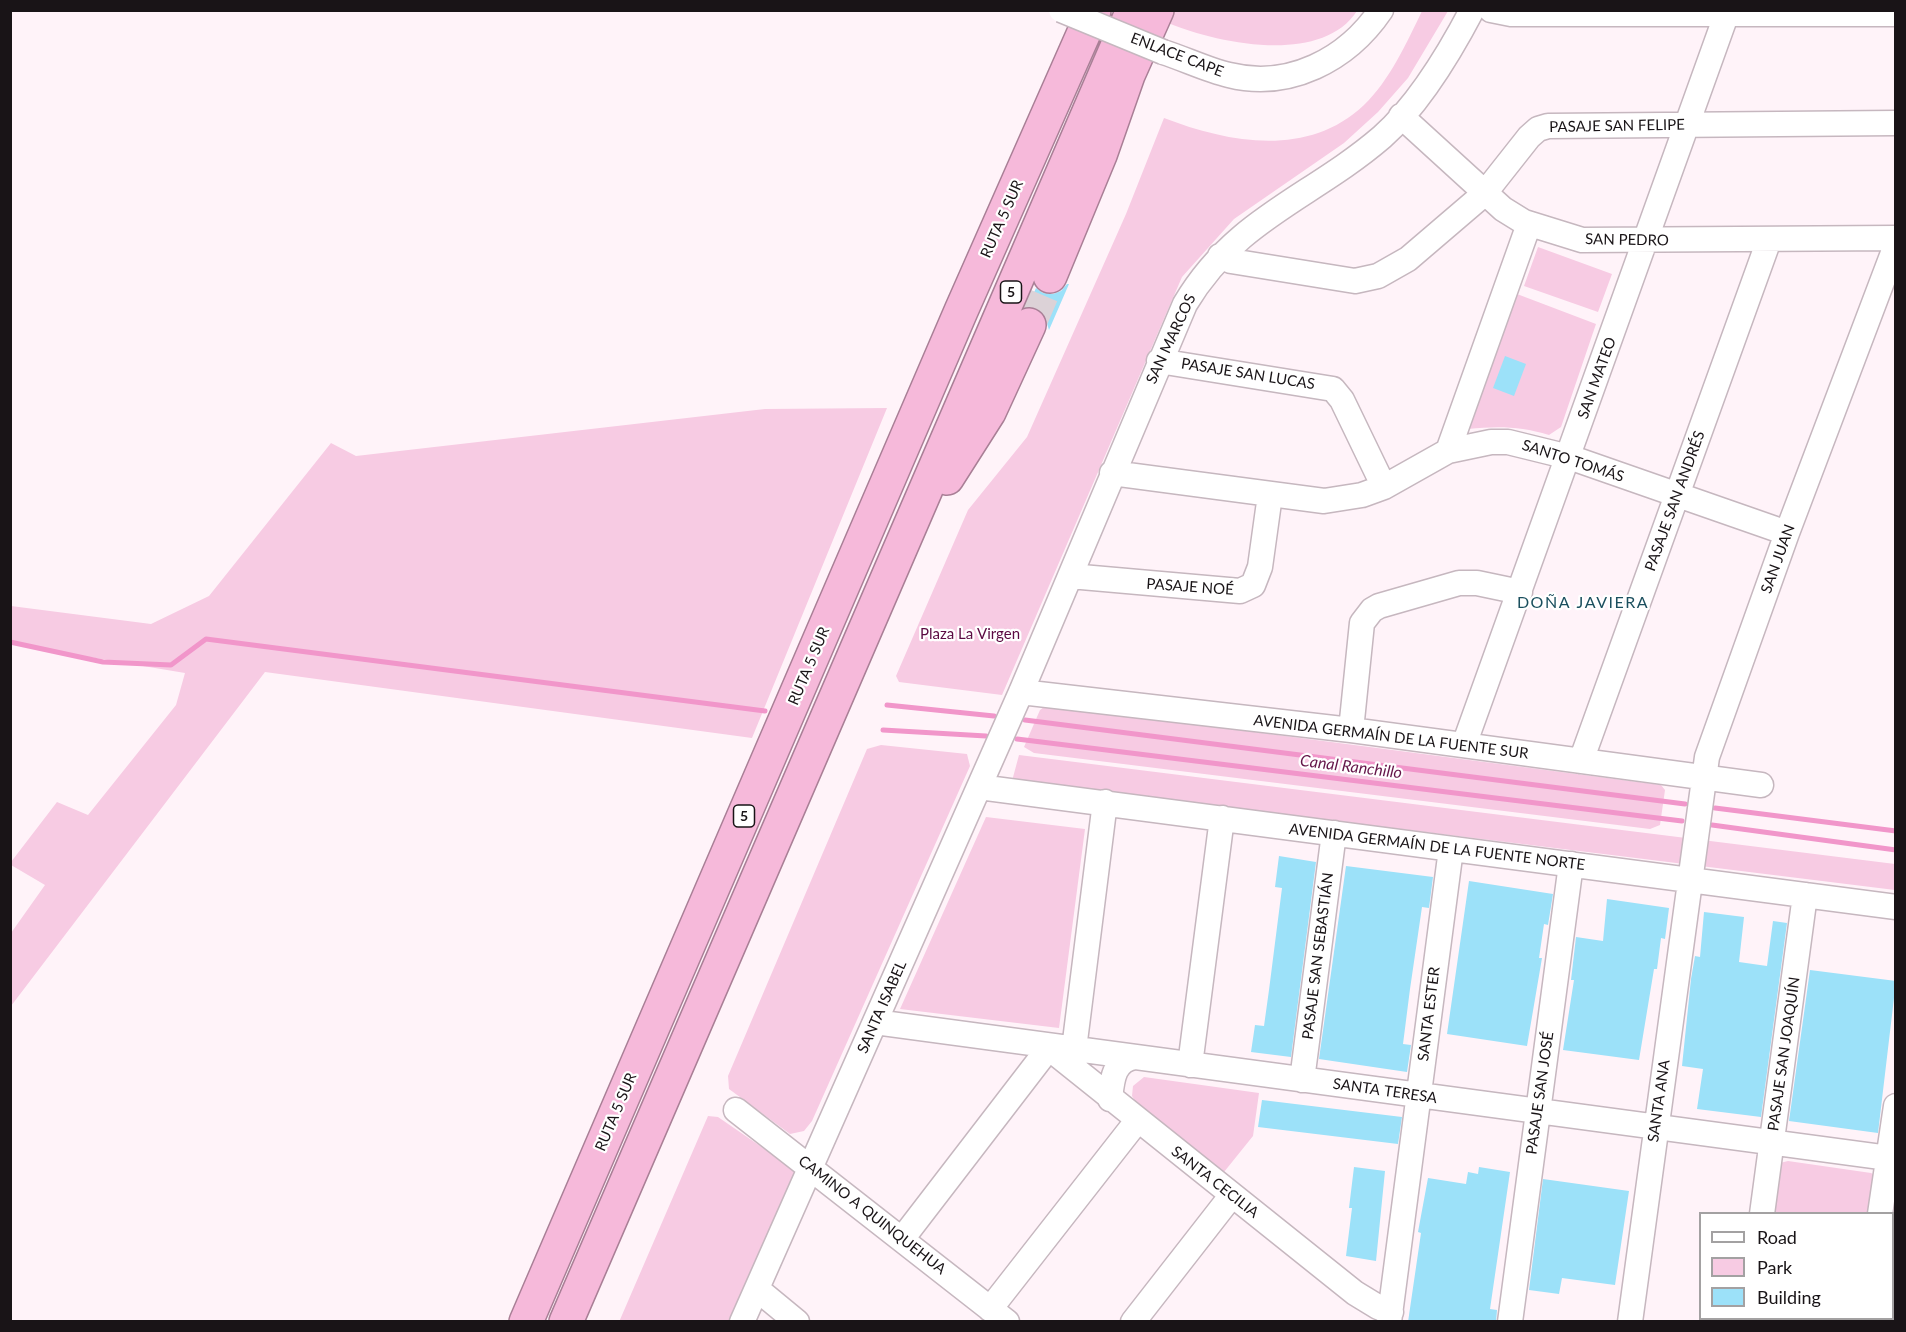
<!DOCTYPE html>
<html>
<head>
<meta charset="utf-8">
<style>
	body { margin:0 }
	#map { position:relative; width:1906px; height:1332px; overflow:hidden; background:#fff3f9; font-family:Lato,sans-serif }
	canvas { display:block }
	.frame { position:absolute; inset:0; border:12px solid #191417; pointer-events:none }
	.legend { position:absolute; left:1699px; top:1212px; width:195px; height:108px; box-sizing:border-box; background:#fff; border:2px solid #a3a1a2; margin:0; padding:8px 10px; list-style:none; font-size:18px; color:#191417 }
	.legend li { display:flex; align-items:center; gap:12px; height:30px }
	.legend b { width:30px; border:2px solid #a3a1a2 }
</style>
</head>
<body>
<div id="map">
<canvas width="1906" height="1332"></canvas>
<div class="frame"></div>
<ul class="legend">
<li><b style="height:8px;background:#fff"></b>Road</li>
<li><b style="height:16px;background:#f7cbe3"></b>Park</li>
<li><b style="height:16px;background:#9ce1f9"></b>Building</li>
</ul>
</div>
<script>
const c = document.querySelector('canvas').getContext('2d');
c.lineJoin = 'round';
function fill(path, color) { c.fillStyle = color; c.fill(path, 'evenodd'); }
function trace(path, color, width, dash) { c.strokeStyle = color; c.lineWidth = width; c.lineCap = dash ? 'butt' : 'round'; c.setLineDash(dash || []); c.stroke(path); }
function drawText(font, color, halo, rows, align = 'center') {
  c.font = font + ' Lato,sans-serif'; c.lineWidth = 4.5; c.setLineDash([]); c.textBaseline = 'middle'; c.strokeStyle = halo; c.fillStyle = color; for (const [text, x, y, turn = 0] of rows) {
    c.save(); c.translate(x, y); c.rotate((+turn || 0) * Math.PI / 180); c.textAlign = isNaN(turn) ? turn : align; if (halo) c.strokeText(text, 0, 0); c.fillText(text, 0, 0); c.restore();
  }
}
const green = new Path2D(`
	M1168,10l189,1c-36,55 -140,32 -189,12z
	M1422,11h26l-40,67 -30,34 -34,31 -110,76 -52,58 -180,418 -103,-13 -3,-6 72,-166 59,-73 99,-223 38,-96c65,25 144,40 200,-13 26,-25 43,-63 58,-94z
	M1538,247l74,27 -14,38 -74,-26z
	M1517,294l79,30 -35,103 -12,8c-29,-9 -52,-9 -81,-6z
	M887,408l-135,330 -487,-66 -254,334v-73l34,-48 -34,-20v-3l46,-60 31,13 88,-110 9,-32 -174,-29v-38l140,18 58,-28 122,-153 25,13 409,-47z
	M1047,705l614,80 4,5 -5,35 -10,4 -616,-76 -10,-6 16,-37z
	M881,745l86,9 3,12 -158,355 -8,10 -14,3 -61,-45 -1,-13 139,-327z
	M1019,755l876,109v26l-883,-109z
	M986,817l99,12 -26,199 -159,-19z
	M1144,1077l115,16 -6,43 -29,36 -85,-65 -7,-11 1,-10z
	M708,1116l10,1 80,55 -68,149 -111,1z
	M1788,1161l83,12 8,4 -5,36 -103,1 9,-51z`);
const stream = new Path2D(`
	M10,642l93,20 68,3 35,-26 559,72
	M887,705l107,11
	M1025,720l660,84
	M883,730l103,6
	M1017,739l665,82
	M1715,808l181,23
	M1712,825l184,25`);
const building = new Path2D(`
	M1067,284h2l-20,46 -5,-16 -8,-6 -8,-2 8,-18 7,5 10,1 8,-3z
	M1505,356l21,8 -12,32 -21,-8z
	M1279,856l37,6 -25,195 -40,-5 4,-27 9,1 5,-36 13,-102 -7,-1z
	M1346,866l87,11 -4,31 -7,-1 -12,82 -7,55 8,1 -4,27 -88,-13z
	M1469,881l84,13 -5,31 -4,-1 -5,34h3l-15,88 -80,-12z
	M1607,899l62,9 -4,31 -4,-1 -4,31h-3l-15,91 -76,-10 11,-70h-3l5,-43 27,4z
	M1704,912l40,5 -5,45 28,4 6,-45 14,2 -26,194 -64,-8 6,-40 -21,-3 9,-87 4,-23 5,1z
	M1810,970l86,11 -18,152 -89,-12z
	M1262,1100l140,17 -4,27 -140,-17z
	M1354,1167l31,4 -9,90 -30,-5 6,-48h-3z
	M1479,1167l31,5 -20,137 7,1 -1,12h-88l13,-89 -3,-1 10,-54 38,6 2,-12 10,2z
	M1543,1179l86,12 -14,94 -53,-7 -3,16 -30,-4z`);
const highwayTunnel = new Path2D(`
	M1029,325l21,-49`);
const minor = new Path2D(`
	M1491,10l20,4h385
	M1163,52c22,7 44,18 66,23 60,15 118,-15 152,-65
	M1401,116l102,93 21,13 58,18 314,-2
	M1220,256l11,5 124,20 23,-5 30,-17 76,-65 45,-57 9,-8 10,-3 348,-3
	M1159,361l174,28 9,11 42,87
	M1448,451l81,-227
	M1112,473l212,28 38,-6 22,-8 64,-36 43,-9h17l61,15 218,76
	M1070,576l170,15 13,-6 7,-18 10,-72
	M1021,692l330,38 410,55
	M1351,730l11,-107 10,-13 7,-4 80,-23h18l43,9
	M1464,745l264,-735
	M1581,761l188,-521
	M979,787l917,120
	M875,1022l1021,137
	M1045,1045l310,248 23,14 13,5
	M1074,1049l31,-247
	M1190,1065l32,-247
	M1302,1080l32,-247
	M1110,1099c2,-18 3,-39 25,-42
	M736,1110l271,212
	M1762,1214l43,-319
	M1880,1214l16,-108
	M902,1239l146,-190
	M757,1289l40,33
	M990,1309l147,-188
	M742,1322l279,-630 164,-388c51,-86 126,-106 197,-167 35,-31 68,-85 90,-127
	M1133,1322l99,-127
	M1389,1322l62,-473
	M1510,1322l61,-458
	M1630,1322l77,-565 80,-224 109,-288
	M1749,1322l1,-4
	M1867,1322v-4`);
const highway = new Path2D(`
	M1050,276l50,-121 28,-80 29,-65
	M947,478l42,-66 40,-87
	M526,1322l435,-1011 133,-301
	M566,1322l567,-1312`);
const minorBridge = new Path2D(`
	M1061,10l102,42`);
const shields = [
	[1011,292,21],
	[744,816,21]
];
const shieldNames = [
	["5",1011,292],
	["5",744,816]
];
const streetNames = [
	["ENLACE CAPE",1177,55,21],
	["PASAJE SAN FELIPE",1617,126,-1],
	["RUTA 5 SUR",1002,219,-66],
	["SAN PEDRO",1627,240,1],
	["SAN MARCOS",1171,339,-65],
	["PASAJE SAN LUCAS",1248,374,9],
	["SAN MATEO",1597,378,-70],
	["SANTO TOMÁS",1573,461,18],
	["PASAJE SAN ANDRÉS",1675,501,-70],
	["SAN JUAN",1778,559,-70],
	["PASAJE NOÉ",1190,587,4],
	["RUTA 5 SUR",809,666,-67],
	["AVENIDA GERMAÍN DE LA FUENTE SUR",1391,737,7],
	["AVENIDA GERMAÍN DE LA FUENTE NORTE",1437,847,7],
	["PASAJE SAN SEBASTIÁN",1318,956,-83],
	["SANTA ISABEL",882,1007,-66],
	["SANTA ESTER",1429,1014,-83],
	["PASAJE SAN JOAQUÍN",1784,1054,-82],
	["SANTA TERESA",1385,1091,8],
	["PASAJE SAN JOSÉ",1540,1093,-82],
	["SANTA ANA",1659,1101,-82],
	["RUTA 5 SUR",616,1112,-67],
	["SANTA CECILIA",1215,1182,38],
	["CAMINO A QUINQUEHUA",872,1215,38]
];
const parkNames = [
	["Plaza La Virgen",970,634]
];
const neighbourhoodNames = [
	["DOÑA JAVIERA",1583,603]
];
const waterNames = [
	["Canal Ranchillo",1351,767,7]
];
fill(green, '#f7cbe3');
trace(stream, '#f196ca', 5);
fill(building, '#9ce1f9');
trace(highwayTunnel, '#dcd2d7', 33, [33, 16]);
trace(minor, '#c6b7bf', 27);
trace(highway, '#a97f96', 36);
trace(minor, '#fff', 24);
trace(highway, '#f6b9da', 33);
trace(minorBridge, '#c6b7bf', 27, []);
trace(minorBridge, '#fff', 24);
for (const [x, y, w] of shields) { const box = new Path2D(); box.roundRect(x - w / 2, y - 11, w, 22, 4.5); c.fillStyle = '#fff'; c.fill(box); trace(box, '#191417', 1.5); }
drawText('bold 14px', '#191417', null, shieldNames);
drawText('15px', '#191417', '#fff', streetNames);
drawText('15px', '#5b0a42', '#fff', parkNames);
c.letterSpacing = '1.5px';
drawText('16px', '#1b4f5e', '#fff', neighbourhoodNames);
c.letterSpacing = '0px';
drawText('italic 16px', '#641549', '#fff', waterNames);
</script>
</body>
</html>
